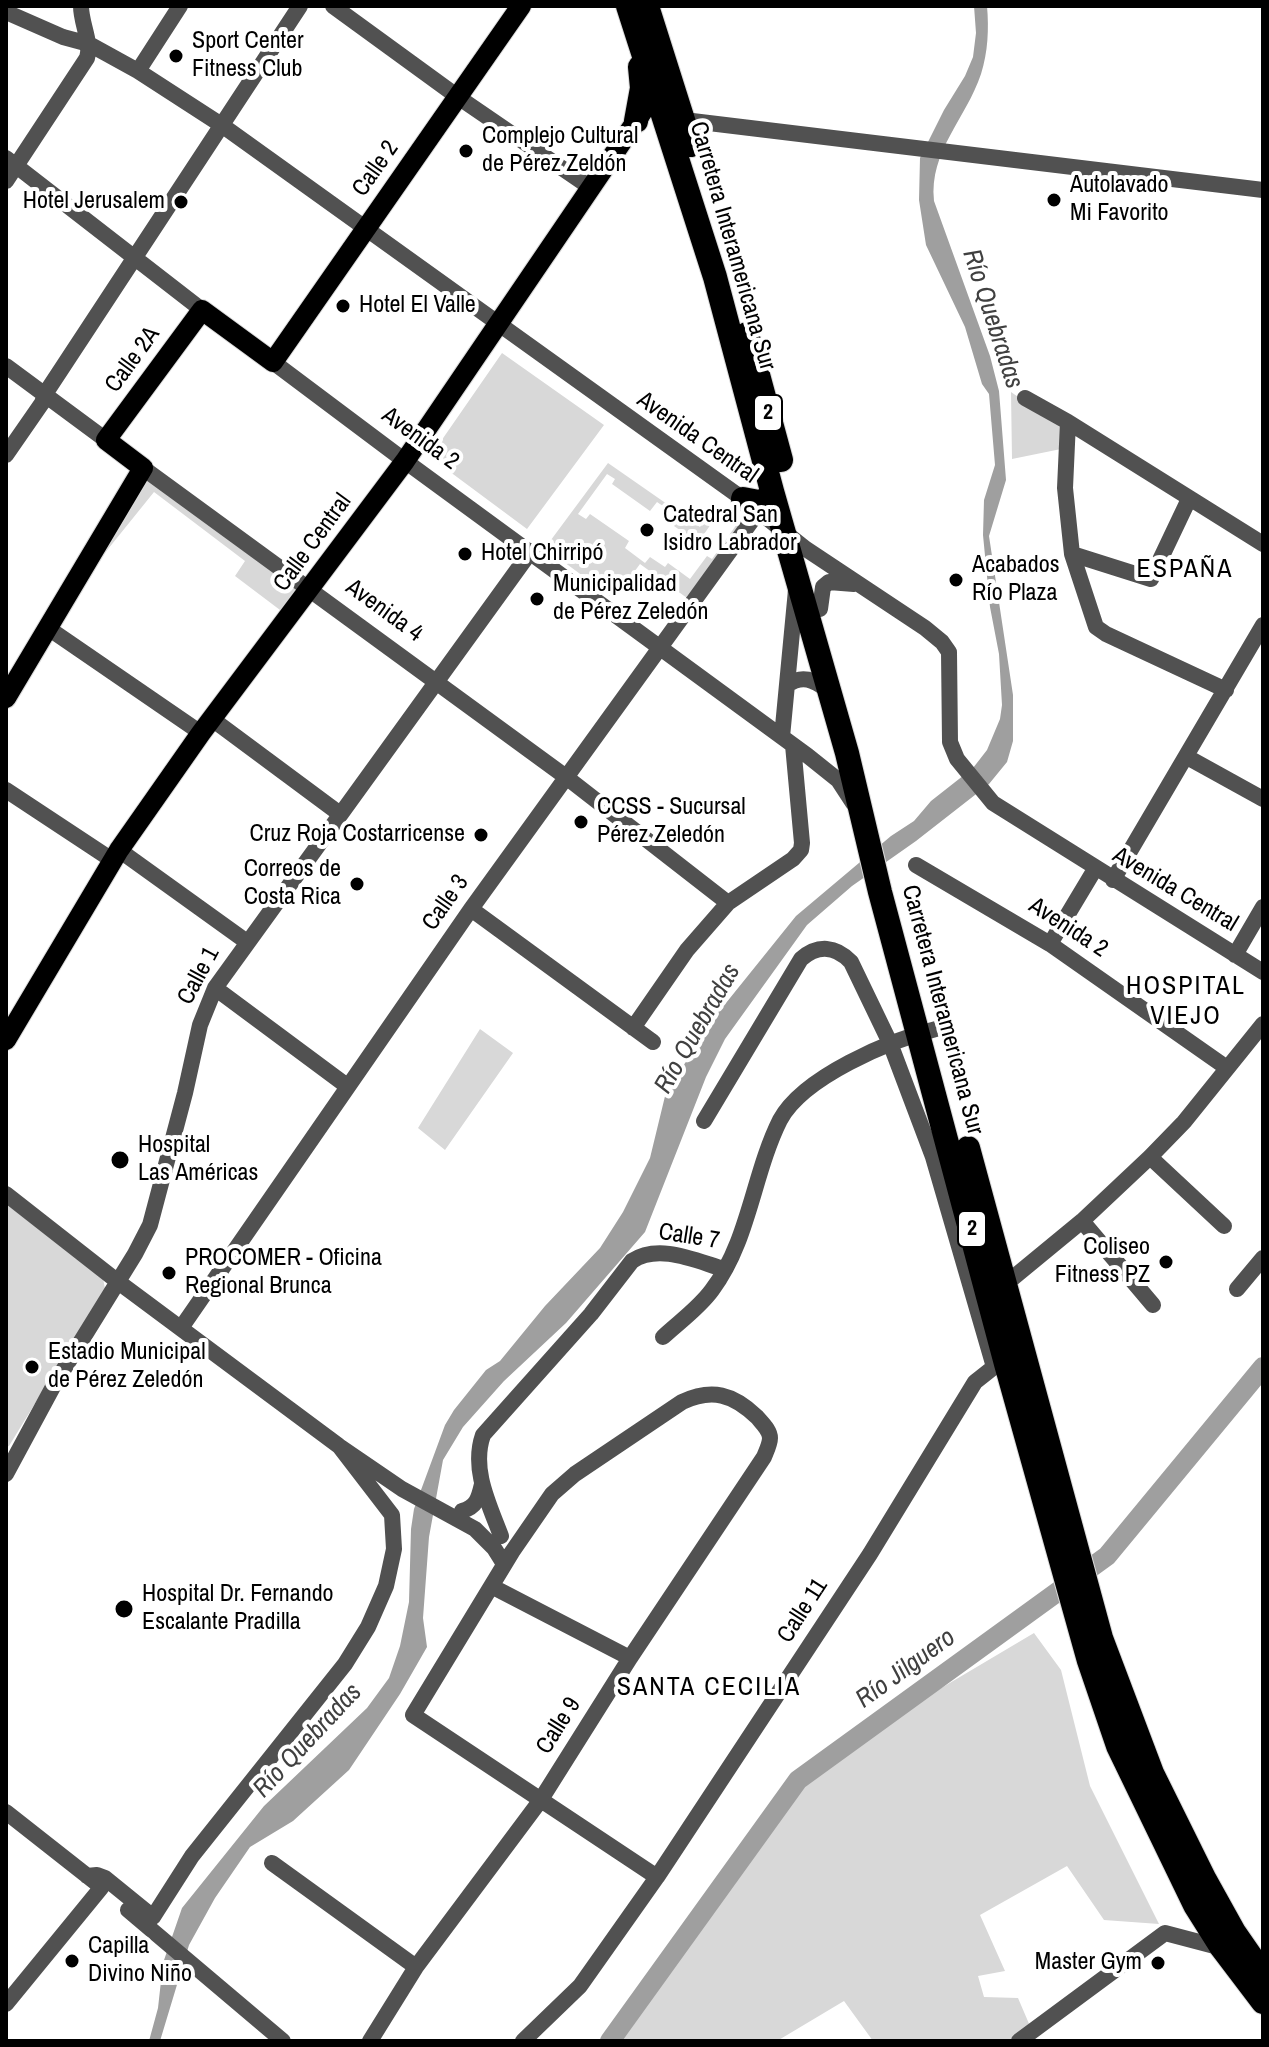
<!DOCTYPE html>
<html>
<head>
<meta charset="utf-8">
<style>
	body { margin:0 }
	#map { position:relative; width:1269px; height:2047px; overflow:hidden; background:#fff; font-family:"Archivo Narrow",sans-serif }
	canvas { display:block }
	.frame { position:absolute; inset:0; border:8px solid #000; pointer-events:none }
</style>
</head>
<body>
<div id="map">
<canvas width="1269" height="2047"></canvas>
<div class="frame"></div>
</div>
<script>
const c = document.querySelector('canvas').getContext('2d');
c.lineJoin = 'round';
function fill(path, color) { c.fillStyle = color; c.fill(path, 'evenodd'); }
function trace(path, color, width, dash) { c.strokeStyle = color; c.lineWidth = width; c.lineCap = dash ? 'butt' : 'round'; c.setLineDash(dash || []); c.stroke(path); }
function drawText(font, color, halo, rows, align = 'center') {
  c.font = font + ' "Archivo Narrow",sans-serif'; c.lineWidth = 8; c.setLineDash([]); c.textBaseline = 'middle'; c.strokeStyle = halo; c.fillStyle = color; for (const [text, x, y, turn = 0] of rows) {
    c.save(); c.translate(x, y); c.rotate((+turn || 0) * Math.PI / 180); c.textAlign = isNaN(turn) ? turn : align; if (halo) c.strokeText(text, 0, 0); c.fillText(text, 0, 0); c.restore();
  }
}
const green = new Path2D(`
	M502,353l102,72 -77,104 -97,-72z
	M1011,392l49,34 1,23 -49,10z
	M608,463l92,64 17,-23 25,18 -55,76 -47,-34 -26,35 -69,-51zM607,474l8,5 -3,5 38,27 7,-9 22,15 -5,9 13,9 -3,5 16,11 6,-10 -4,-4 18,-26 17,13 -25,35 -5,-3 -17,23 -22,-16 -3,4 -15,-10 -5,6 -20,-15 4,-7 -39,-27 -4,5 -8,-5z
	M148,476l154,114 -18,23 -49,-37 10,-15 -91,-69 -50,62z
	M480,1029l33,24 -68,97 -27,-22z
	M6,1204l97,74 2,11 -96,157 -3,1z
	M1034,1633l27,37 29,116 69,138 -55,-4 -37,-54 -87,49 25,56 -27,5 6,21 34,1 12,28 -20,15h-137l-29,-40 -67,40h-167l188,-261 59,-42z`);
const water = new Path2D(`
	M974,6h13c2,23 1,46 -6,68 -15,45 -52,77 -47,127l56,155 9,35 7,89 -17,56 24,159v46l-6,21 -18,22 -73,57 -64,45 -45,39 -82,114 -19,38 -61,155 -79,91 -62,58 -41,46 -20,33 -14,77 -6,81 4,29 -27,47 -51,76 -56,51 -43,26 -35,51 -26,47 -29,96h-11l9,-33 5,-45 19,-55 82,-102 103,-98 22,-30 11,-32 9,-44 2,-73 3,-20 31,-84 9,-15 32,-40 14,-9 45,-55 55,-58 23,-36 27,-54 17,-70 29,-40 9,-26 21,-19 70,-87 95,-80 23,-15 17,-20 42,-33 14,-18 13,-31 2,-14 -3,-51 -9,-47 -7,-72 1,-35 11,-35 -6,-71 -7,-10 -17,-57 -39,-82 -7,-45 1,-42 24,-48 21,-34 8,-19 3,-24z`);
const river = new Path2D(`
	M610,2041l188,-261 309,-224 156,-189`);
const minor = new Path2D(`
	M333,6l125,91 133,91
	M6,12l57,25 26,7 49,27 85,55 520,373 63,50 119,79 17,14 7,10 1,90 7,17 36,44 270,169
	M138,71l42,-65
	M684,120l579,70
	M6,158l196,152
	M6,181l81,-123c5,-16 -6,-34 -6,-52
	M273,362l132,99 403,295 30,24 15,23
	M6,366l100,74
	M1025,398l43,24
	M6,455l36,-52 3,-9 255,-388
	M143,468l423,309 162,126
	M1072,554l79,25 38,-80
	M820,609l3,-22 6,-5 25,2
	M48,628l153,105
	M787,685c16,-11 26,-5 41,5
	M1226,690l-120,-56 -10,-7 -24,-73 -7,-66 3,-66 195,122
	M212,719l128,95
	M782,737l14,-147
	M1187,757l76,42
	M6,790l106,70
	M119,850l128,92
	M916,865l134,79 177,124
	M1113,880l150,-255
	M471,909l182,133
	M1050,944l45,-75
	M1235,955l28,-48
	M215,988l132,98
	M633,1028l54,-78 41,-47 65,-44 8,-9 1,-7 -9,-98
	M704,1121l97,-162c17,-15 35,-13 50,3l39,81 43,114 61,210
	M1150,1157l74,69
	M6,1194l111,87 222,165 63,43 73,40 19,19 10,16
	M1082,1221l71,84
	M997,1287l17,-10 68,-56 68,-64 34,-35 79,-98
	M1237,1289l26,-31
	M181,1328l290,-419 287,-397
	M663,1337c16,-15 36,-29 49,-47 37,-49 41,-116 68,-170 23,-43 110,-80 156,-91
	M6,1474l48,-89 81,-131 15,-29 35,-132 15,-68 15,-37 316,-437
	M462,1511c15,-4 17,-14 20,-27
	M501,1536c-12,-32 -30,-67 -18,-101l108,-121 41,-53c27,-18 64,0 92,8
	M493,1587l137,71
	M6,1812l89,70
	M272,1863l144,104
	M87,1876l10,-1 8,3 48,39 39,-61 153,-192 23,-37 18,-41 8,-37 -2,-34 -53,-69
	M128,1910l155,131
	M6,2004l95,-116
	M370,2041l46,-74 124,-166 90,-143 134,-201c2,-5 6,-13 6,-19 0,-8 -8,-15 -13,-21 -24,-23 -45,-29 -75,-15l-107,72 -23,20 -40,58 -99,163 244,162
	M523,2041l57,-55 77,-109 213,-323 105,-172 19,-15 12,-3
	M1019,2041l146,-108 57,15`);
const major = new Path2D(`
	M6,698l137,-230 -37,-28 96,-130 71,52 248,-356
	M6,1040l113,-190 82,-117 204,-272 240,-353`);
const highway = new Path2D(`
	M628,6l87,271 57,214 75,262 33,139 126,472 83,297 29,85 77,159 27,43 41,54
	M647,6l44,139
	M636,121l6,-33 -2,-21
	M747,334l34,126
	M743,499l21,4 8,-12
	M968,1148l133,490 51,135 52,105 30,54 29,42`);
const markers = [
	[176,56,8,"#000"],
	[466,151,8,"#000"],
	[1054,200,8,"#000"],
	[181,202,8,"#000"],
	[343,306,8,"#000"],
	[647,530,8,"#000"],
	[465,554,8,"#000"],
	[956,580,8,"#000"],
	[537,599,8,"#000"],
	[581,822,8,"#000"],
	[481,835,8,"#000"],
	[357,884,8,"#000"],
	[120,1160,10,"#000"],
	[1166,1262,8,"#000"],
	[169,1273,8,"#000"],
	[32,1367,8,"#000"],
	[124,1609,10,"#000"],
	[72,1961,8,"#000"],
	[1158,1963,8,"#000"]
];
const shields = [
	[768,413,28],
	[972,1229,28]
];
const shieldNames = [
	["2",768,413],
	["2",972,1229]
];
const poiNames = [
	["Sport Center",192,42],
	["Fitness Club",192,70],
	["Complejo Cultural",482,137],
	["de Pérez Zeldón",482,165],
	["Autolavado",1070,186],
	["Mi Favorito",1070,214],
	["Hotel Jerusalem",165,202,"right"],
	["Hotel El Valle",359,306],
	["Catedral San",663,516],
	["Isidro Labrador",663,544],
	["Hotel Chirripó",481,554],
	["Acabados",972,566],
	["Río Plaza",972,594],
	["Municipalidad",553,585],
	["de Pérez Zeledón",553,613],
	["CCSS - Sucursal",597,808],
	["Pérez Zeledón",597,836],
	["Cruz Roja Costarricense",465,835,"right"],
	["Correos de",341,870,"right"],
	["Costa Rica",341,898,"right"],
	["Hospital",138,1146],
	["Las Américas",138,1174],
	["Coliseo",1150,1248,"right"],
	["Fitness PZ",1150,1276,"right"],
	["PROCOMER - Oficina",185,1259],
	["Regional Brunca",185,1287],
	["Estadio Municipal",48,1353],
	["de Pérez Zeledón",48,1381],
	["Hospital Dr. Fernando",142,1595],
	["Escalante Pradilla",142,1623],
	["Capilla",88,1947],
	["Divino Niño",88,1975],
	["Master Gym",1142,1963,"right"]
];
const streetNames = [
	["Calle 2",376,169,-55],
	["Carretera Interamericana Sur",732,246,74],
	["Calle 2A",133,360,-54],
	["Avenida Central",697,438,35],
	["Avenida 2",420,439,36],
	["Calle Central",313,543,-54],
	["Avenida 4",384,611,36],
	["Avenida Central",1175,890,31],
	["Calle 3",446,903,-55],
	["Avenida 2",1068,928,33],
	["Calle 1",199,976,-62],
	["Carretera Interamericana Sur",942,1010,75],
	["Calle 7",689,1237,9],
	["Calle 11",803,1611,-57],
	["Calle 9",559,1726,-58]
];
const waterNames = [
	["Río Quebradas",992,319,72],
	["Río Quebradas",698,1029,-60],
	["Río Jilguero",906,1669,-36],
	["Río Quebradas",308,1741,-47]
];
const neighbourhoodNames = [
	["ESPAÑA",1185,570],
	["HOSPITAL",1186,987],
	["VIEJO",1186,1017],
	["SANTA CECILIA",709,1688]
];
fill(green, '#d8d8d8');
fill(water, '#9f9f9f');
trace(river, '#9f9f9f', 20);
trace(major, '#dbdbdb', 22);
trace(highway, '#dbdbdb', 26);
trace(minor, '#515151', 16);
trace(major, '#000', 20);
trace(highway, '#000', 24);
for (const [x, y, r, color] of markers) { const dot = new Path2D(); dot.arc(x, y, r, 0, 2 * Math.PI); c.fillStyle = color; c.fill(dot); trace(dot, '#fff', 3); }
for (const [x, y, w] of shields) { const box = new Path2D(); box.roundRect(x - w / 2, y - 18, w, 36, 6); c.fillStyle = '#fff'; c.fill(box); trace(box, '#000', 2); }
drawText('bold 22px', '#000', null, shieldNames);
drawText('24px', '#000', '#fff', poiNames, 'left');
drawText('24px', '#000', '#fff', streetNames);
drawText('italic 26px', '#404040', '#fff', waterNames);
c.letterSpacing = '2px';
drawText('26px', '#000', '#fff', neighbourhoodNames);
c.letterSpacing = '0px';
</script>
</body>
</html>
